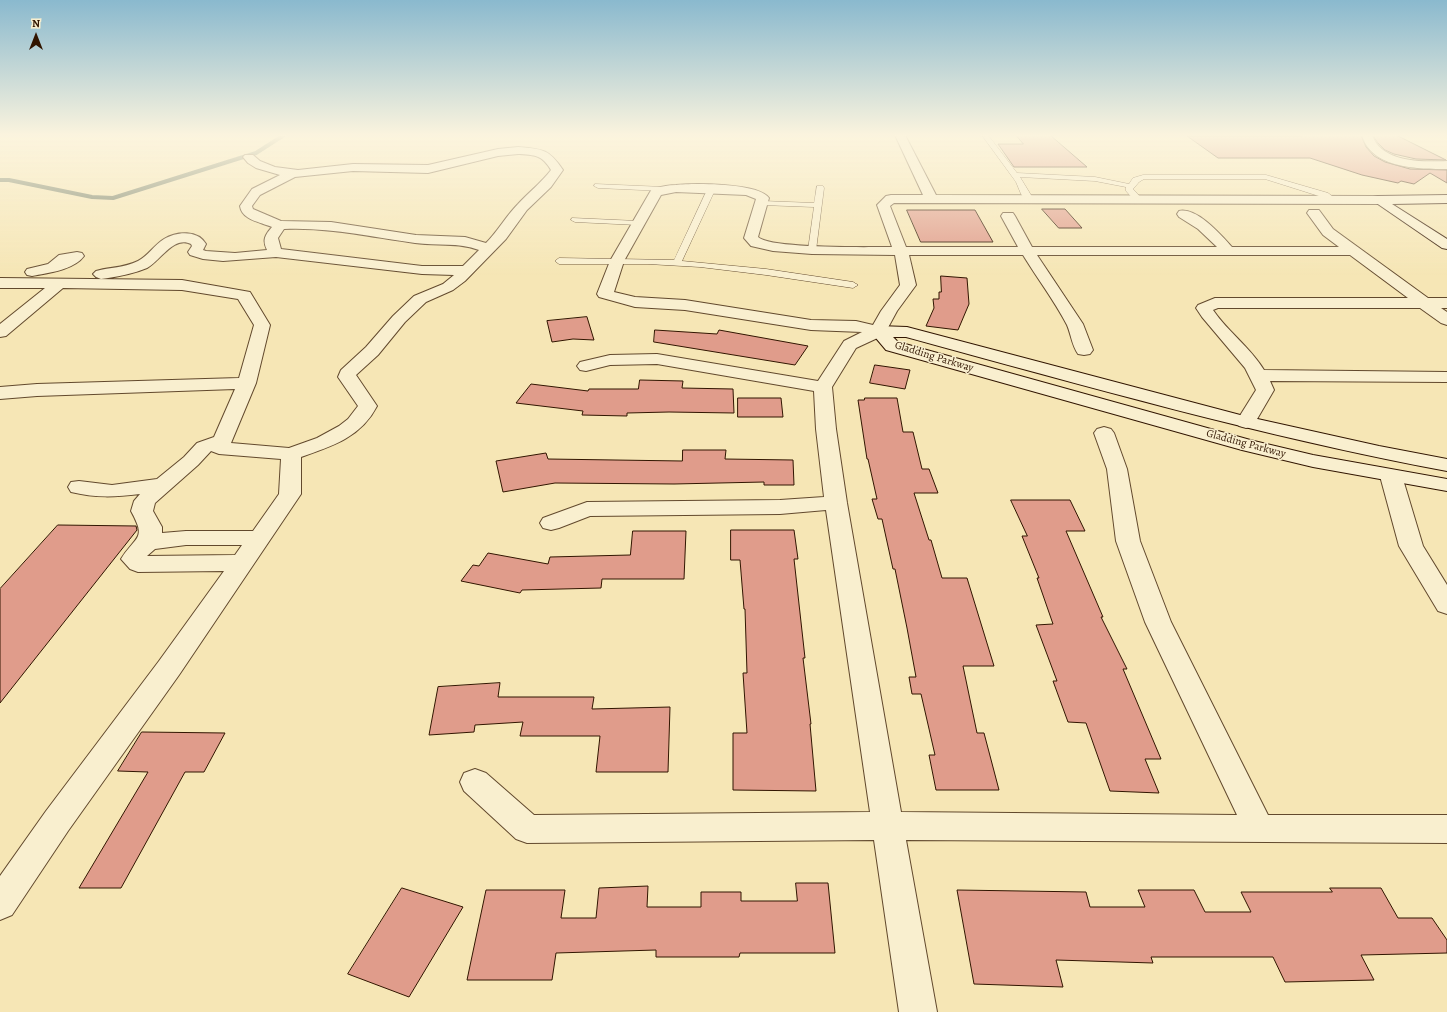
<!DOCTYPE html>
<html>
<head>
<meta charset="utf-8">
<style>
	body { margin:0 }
	#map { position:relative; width:1447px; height:1012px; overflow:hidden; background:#f6e6b5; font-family:Alegreya,serif }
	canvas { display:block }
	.north { position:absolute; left:16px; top:16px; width:40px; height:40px; -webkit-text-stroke:3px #f9efcf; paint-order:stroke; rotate:0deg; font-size:11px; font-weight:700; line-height:16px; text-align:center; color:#311500 }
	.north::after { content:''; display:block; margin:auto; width:14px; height:18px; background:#311500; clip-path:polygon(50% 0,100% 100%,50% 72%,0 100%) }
</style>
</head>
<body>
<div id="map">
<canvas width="1447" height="1012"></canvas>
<div class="north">N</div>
</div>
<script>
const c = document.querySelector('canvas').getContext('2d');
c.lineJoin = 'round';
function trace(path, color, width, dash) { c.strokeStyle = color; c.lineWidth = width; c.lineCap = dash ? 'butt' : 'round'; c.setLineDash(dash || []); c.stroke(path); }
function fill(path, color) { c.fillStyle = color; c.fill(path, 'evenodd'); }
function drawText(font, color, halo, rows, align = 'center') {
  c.font = font + ' Alegreya,serif'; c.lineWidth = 3; c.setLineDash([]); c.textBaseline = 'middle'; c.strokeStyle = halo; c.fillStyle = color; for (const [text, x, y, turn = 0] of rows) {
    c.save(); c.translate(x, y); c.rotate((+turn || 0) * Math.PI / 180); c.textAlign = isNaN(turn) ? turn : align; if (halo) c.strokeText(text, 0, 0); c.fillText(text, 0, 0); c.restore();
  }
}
const stream = new Path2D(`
	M0,180h9l83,17 21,1 143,-45 28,-18`);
const building = new Path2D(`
	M1016,135h34l37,32h-73l-16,-23h25z
	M1299,135h62l5,12 8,9 11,6 25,7 37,1v13l-17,-10 -16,11 -13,-3 -3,2 -36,-8 -52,-17h-92l-31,-22h115z
	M1373,135h23l50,25 -30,-1 -22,-5 -9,-4 -7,-7z
	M1042,209h23l17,19h-23z
	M907,210h68l18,32h-72z
	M941,276l26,2 2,26 -11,26 -32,-4 8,-18 -1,-9h6v-7h2z
	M587,317l7,23 -21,-1 -21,3 -5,-21z
	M655,330l62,4 2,-4 89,16 -13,19 -141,-23z
	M875,365l35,5 -5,19 -35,-6z
	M640,380l43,1 -1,7 51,1 1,24 -65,-1 -42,1v3l-45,-1 1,-4 -67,-8 15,-19 57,7 1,-2h49z
	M738,398h43l2,19h-45z
	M865,398h32l6,34h10l9,37h7l9,24h-24l15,47h2l11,38h25l27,88h-31l14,67h7l15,57h-63l-7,-35h6l-14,-61h-9l-3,-17h7l-9,-49 -12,-59h-2l-11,-50h-4l-6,-20h5l-9,-40h-1l-9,-59h6z
	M683,450h43l-1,9 68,1 1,25h-30v-3l-90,2 -119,-1 -52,9 -7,-31 50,-8 2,6 134,2z
	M1011,500h59l15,31h-19l37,86h-2l26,52h-4l38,90h-16l14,34 -49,-2 -24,-68 -18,-1 -15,-41h4l-21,-56 17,-1 -16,-46h2l-17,-42h5z
	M58,525l78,1 1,4 -137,173v-114z
	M731,530h63l4,29h-4l11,99h-2l8,66h-1l6,67 -83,-1v-57h14l-4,-60h4l-2,-64h-1l-4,-49h-9z
	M633,531h53l-2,48h-82l-1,9 -79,2 -2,3 -59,-12 12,-16 6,1 9,-13 60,11 2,-7 80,-2z
	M500,683l-2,14h96l-2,12 78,-2 -2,65h-72l4,-36h-80l3,-14 -48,3 -1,7 -45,3 9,-48z
	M142,732l83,1 -21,39h-19l-64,116h-42l69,-116 -30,-1z
	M796,883h32l7,70h-95l-1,4h-83v-7l-100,3 -4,27h-85l19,-90h79l-4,28h35l3,-30 49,-2 -1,21h54v-15h40v9h56z
	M402,888l61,19 -54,90 -61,-23z
	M1330,888h51l17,30h34l15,22v13l-86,2 13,25 -89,2 -12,-25h-122l2,6 -97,-3 7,27 -89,-3 -17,-94 129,2 4,15h55l-7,-17h56l11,22h46l-10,-20h91z`);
const lane = new Path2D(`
	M982,135h6l29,38 78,4 34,7 4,-6 10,-3h123l62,18 9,7 -4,2 -11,-5 -57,-18h-121l-5,3 -6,7 10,11 -4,2h-3l-10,-11v-4l-31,-6 -75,-4 14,23 -4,2h-3l-6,-8 -5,-12z
	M595,184l69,3 4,2 -4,2 -66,-3 -4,-2z
	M817,186h6l1,2 -8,62 -4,3 -4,-3 6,-43 -52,-2 -4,-2 4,-2 52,2z
	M708,188h6l1,2 -33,71 84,8 87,13 5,3 -5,3 -87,-13 -66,-8 -52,-3h-89l-4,-3 4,-3 115,2z
	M572,218l66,3 4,2 -4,2 -63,-3 -4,-2z`);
const street = new Path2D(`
	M895,135h10l31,60 442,1 5,1 1,3 -1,3 -5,1 -484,-1 -4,3 16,41h112l-17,-31 2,-3h10l2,3 17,31h185l-19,-18 -19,-12 -2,-3 2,-3c18,-4 42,24 53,36h107l-16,-12 -16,-22 2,-3h10l14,19 95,69h19v10h-6l6,4v13l-6,-2 -21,-15h-202l-5,2c15,22 37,37 51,60l183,2v10l-177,-1 4,9 -21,36 -7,2 -7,-2 -3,-4 20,-32 -11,-22 -43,-51 -6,-9 2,-3 17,-7h193l-58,-43h-313l46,69 10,26 -3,4 -6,1 -6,-1c-6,-8 -7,-20 -11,-29 -13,-25 -30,-47 -44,-70h-114l7,30 -19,26 -13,24 -28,13 -24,39 4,42 11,74 54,309 336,3 -92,-193 -29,-81 -9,-72 -13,-36 3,-4 7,-2 7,2 3,4 13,36 13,72 31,81 97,193h179v28l-541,-3 31,172h-38l-25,-172 -347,3 -11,-4 -52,-48 -4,-9 4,-9 11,-4 11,4 48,42 336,-3 -44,-302 -46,4 -190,2 -31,12 -8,2 -8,-2 -3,-5 3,-5 44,-16 193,-2 44,-3 -8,-68 -2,-38 -157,-27 -47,1 -24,6 -6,-1 -3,-4 3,-4 30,-7 47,-1 161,27 26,-40 18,-9 -51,-2 -126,-20 -50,-3 -36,-10 -2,-3 13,-33 40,-69 2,-3c8,-2 16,-4 24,-4 18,-2 83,-2 93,13l-11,39c12,12 113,10 134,10l-15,-42 9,-9 5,-1h32zM676,192l70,3 10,4 -12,39 7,8 22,5 39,3 83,1 5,30 -19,26 -8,14 -17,-4 -45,-1 -126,-20 -50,-3 -21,-5 10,-31 37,-66z
	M1362,135h10c10,28 51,27 75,26v8c-27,0 -76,0 -85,-34z
	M518,147c25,2 31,2 45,23l-12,17 -24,23 -21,29 -41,42 -12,9 -27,12 -21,20 -27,33 -22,20 21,31c-16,31 -44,40 -76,51v37l-122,181 -111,156 -56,84 -12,5v-44l46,-65 113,-150 65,-90 -86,1 -8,-3 -9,-10c15,-24 26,-19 10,-48l3,-10 6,-7c-25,3 -44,4 -69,-2l-3,-5 3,-5 8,-1 33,4 45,-6 27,-22 13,-14 17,-6 21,-48 -198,7 -37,3v-12l37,-3 202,-6 15,-53 -16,-26 -56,-9 -119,-2 -57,48 -6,1v-13l45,-36h-45v-10l182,2 68,12 20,33 -14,58 -25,60 58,5 28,-10 22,-12 9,-7 10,-13 -20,-29 3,-7 25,-23 27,-31 21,-20 29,-12 11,-9 -32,-1 -146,-17 -53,4 -20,-2 -13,-4 -2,-3 4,-6 -1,-2c-17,-9 -31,17 -44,24 -14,6 -31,9 -46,11l-5,-2 -3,-3 3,-3c14,-4 28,-3 42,-10 10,-5 16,-16 26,-22 13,-8 34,-9 42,5l-3,6 3,1 29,2 32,-3c-5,-10 -2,-15 5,-23 -12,-5 -30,-7 -32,-21l12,-17 28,-14 -24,-7 -8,-5 -5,-6 2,-2h8l7,6 15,6 23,3 55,-6 75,1 70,-16zM518,154c17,1 24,1 33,16 -10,13 -22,22 -33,34 -12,12 -20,27 -32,39l-21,-6 -49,-2 -85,-13 -50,-1 -28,-12 -1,-3 8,-11 35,-18 58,-6 75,2 70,-17zM284,229c45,-2 87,8 131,14 22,3 43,-1 64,7l-16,16h-41l-141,-17 -3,-11zM211,451l8,3 62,5 -2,35 -26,37h-67l-24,2v-6l-9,-16 2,-8 43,-38zM186,545h56l-7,10 -88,1 8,-7z
	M77,252l5,1 2,3c-10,14 -36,17 -52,20l-5,-1 -2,-3 2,-3 21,-5 11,-9z
	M1391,470l7,2 4,4 21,70 24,39v29l-9,-3 -39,-65 -19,-70 4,-4z`);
const secondary = new Path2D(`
	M1447,195v8l-55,1 55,35v10l-5,-1 -70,-48 1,-3 5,-1z
	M878,326l29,1 337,89 135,30 68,13v12c-183,-34 -361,-85 -541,-134h-13l5,5 356,99 59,14 134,24v12l-134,-24 -71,-17 -356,-100 -16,-19 2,-4z`);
const streetNames = [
	["Gladding Parkway",934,357,17],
	["Gladding Parkway",1246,444,15]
];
trace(stream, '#727c65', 4);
fill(building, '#e09c8b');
trace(building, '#311500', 1);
trace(lane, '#62492d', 1);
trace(street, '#62492d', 2);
trace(secondary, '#311500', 2);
fill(lane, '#f9efcf');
fill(street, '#f9efcf');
fill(secondary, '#f9efcf');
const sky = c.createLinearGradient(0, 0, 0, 276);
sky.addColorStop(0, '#8ab9ce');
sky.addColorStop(0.49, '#fbf4de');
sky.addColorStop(1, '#fbf4de00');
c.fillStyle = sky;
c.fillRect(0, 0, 1447, 276);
drawText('11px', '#311500', '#f9efcf', streetNames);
</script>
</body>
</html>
